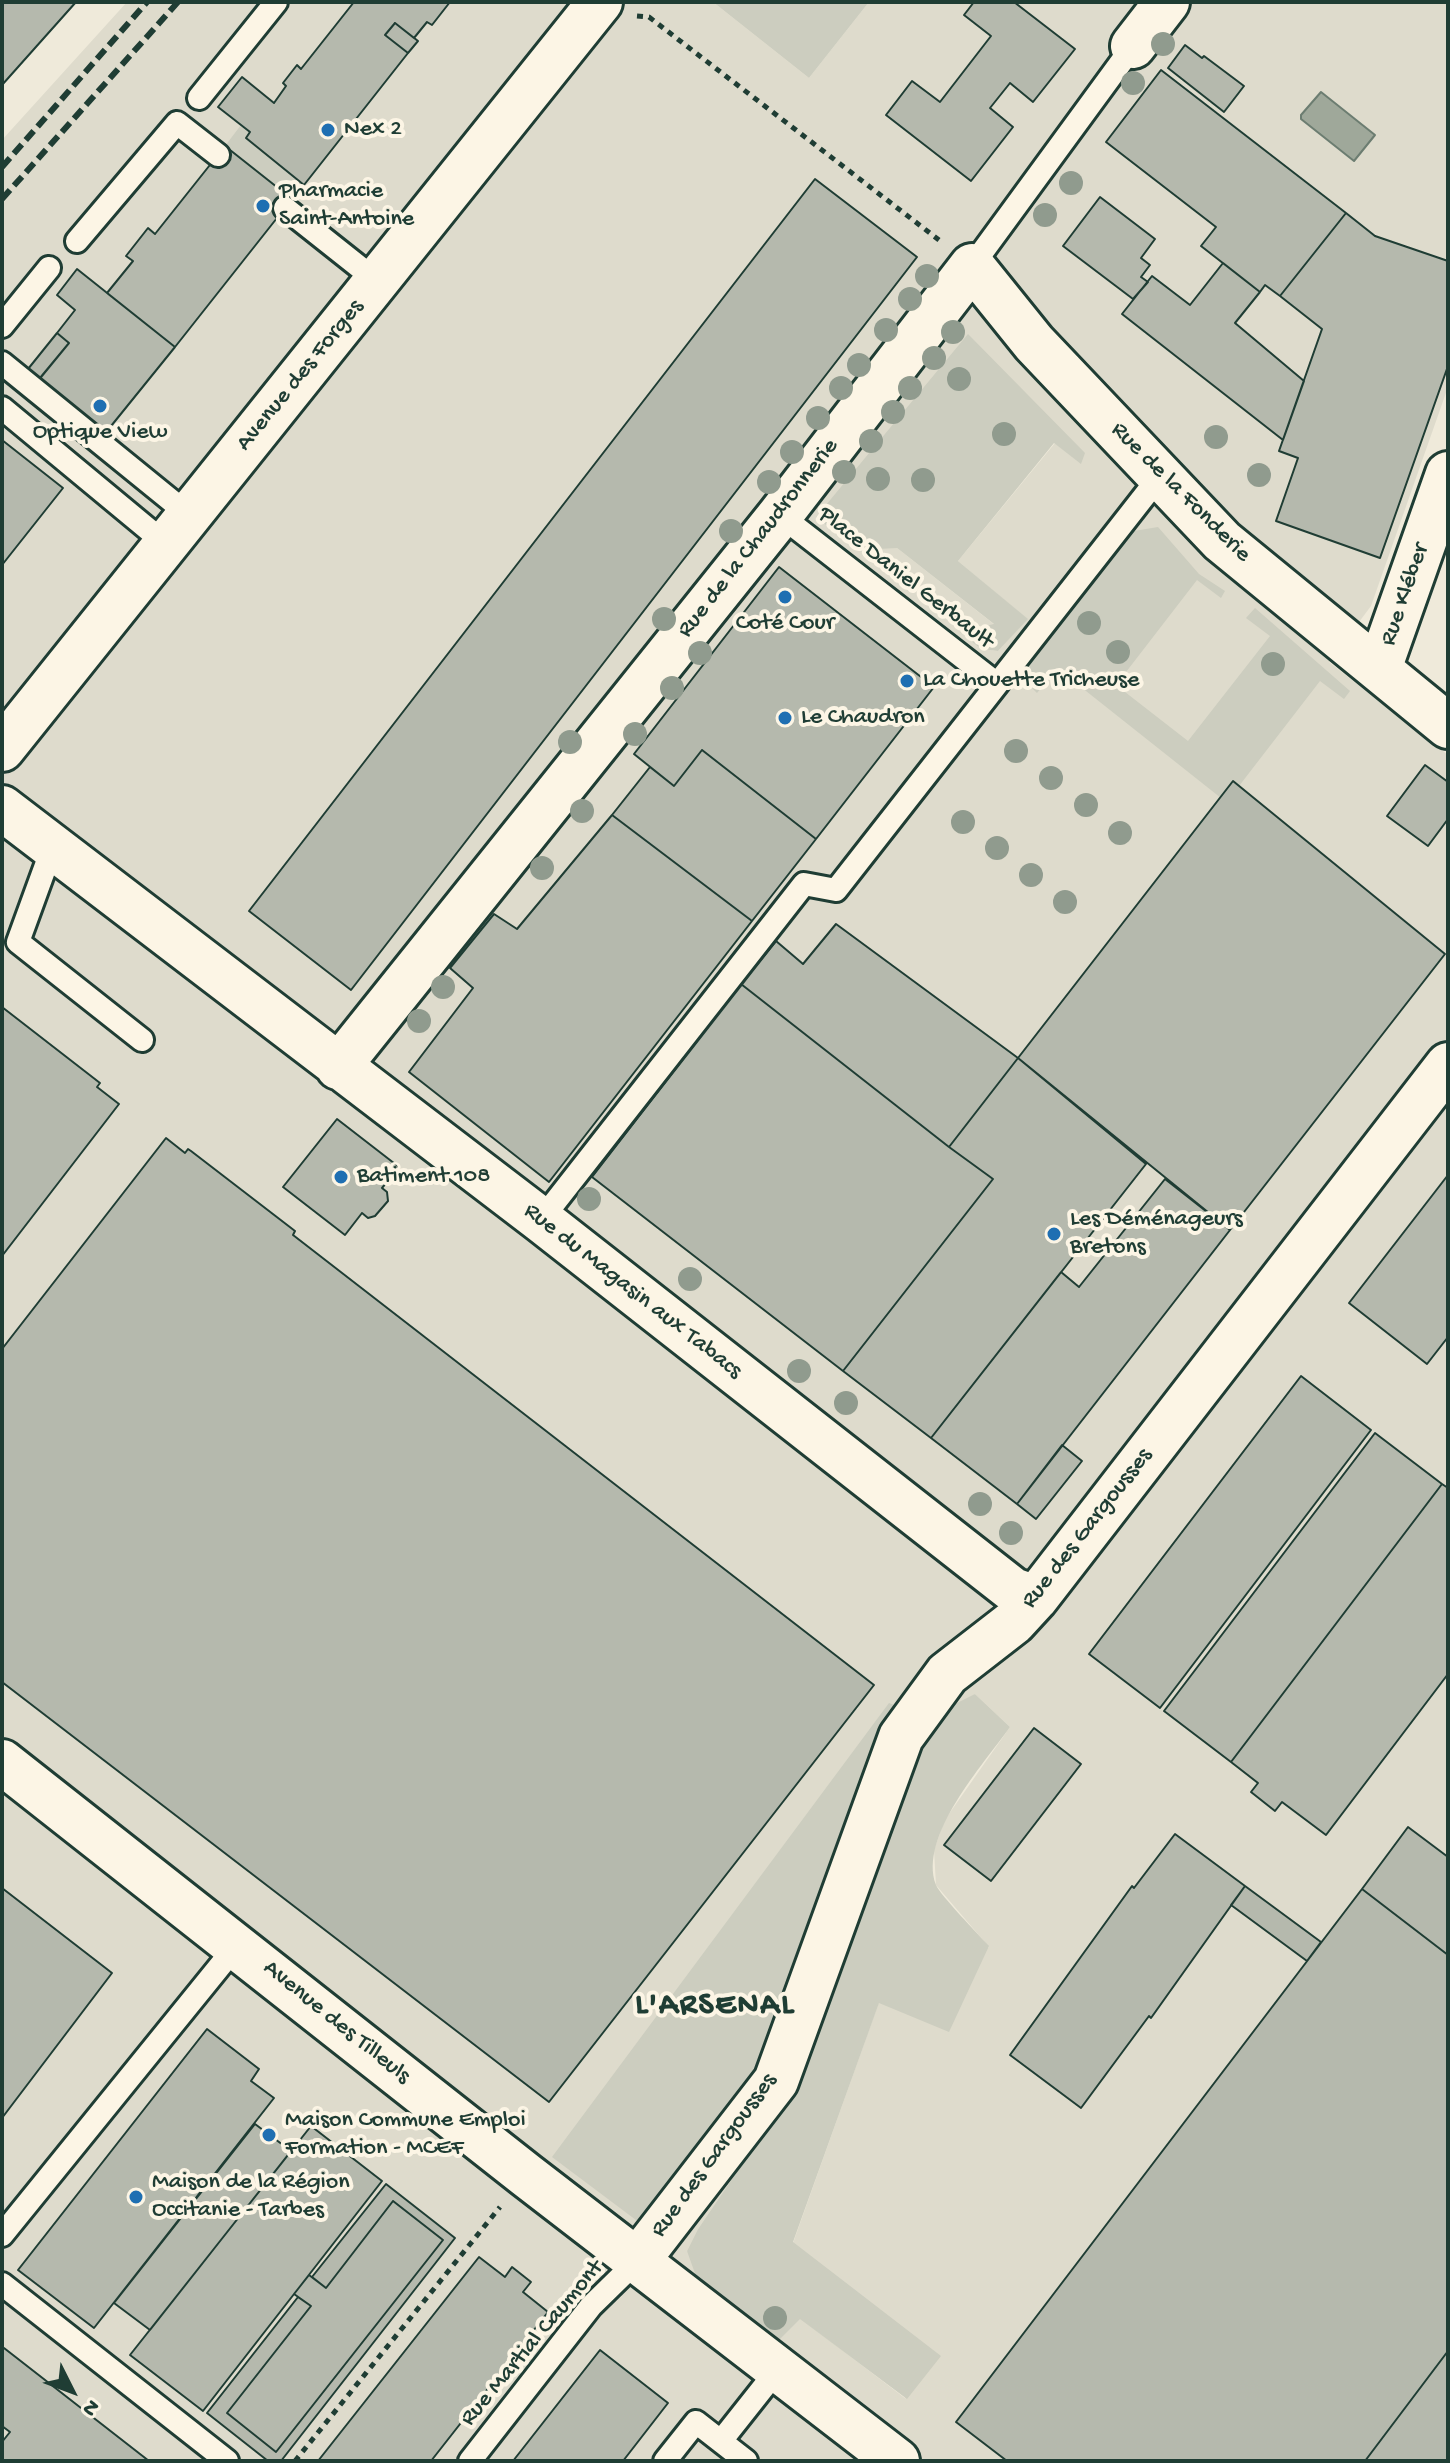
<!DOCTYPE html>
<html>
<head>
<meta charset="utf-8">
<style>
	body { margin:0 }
	#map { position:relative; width:1450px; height:2463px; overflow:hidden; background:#efeada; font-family:"Gochi Hand",sans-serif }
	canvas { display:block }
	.frame { position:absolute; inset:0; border:4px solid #1f3d34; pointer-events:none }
	.north { position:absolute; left:32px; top:2351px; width:80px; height:80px; -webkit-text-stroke:6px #fcf5e5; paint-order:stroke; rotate:132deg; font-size:22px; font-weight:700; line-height:32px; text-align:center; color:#1f3d34 }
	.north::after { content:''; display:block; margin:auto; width:28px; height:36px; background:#1f3d34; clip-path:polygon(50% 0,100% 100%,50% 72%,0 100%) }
</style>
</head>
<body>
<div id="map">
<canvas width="1450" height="2463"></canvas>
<div class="frame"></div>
<div class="north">N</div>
</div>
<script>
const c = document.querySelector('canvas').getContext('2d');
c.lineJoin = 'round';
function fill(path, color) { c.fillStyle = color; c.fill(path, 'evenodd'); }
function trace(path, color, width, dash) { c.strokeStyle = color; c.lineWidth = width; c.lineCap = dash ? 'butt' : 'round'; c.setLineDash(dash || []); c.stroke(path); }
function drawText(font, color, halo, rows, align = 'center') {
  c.font = font + ' "Gochi Hand",sans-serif'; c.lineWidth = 8; c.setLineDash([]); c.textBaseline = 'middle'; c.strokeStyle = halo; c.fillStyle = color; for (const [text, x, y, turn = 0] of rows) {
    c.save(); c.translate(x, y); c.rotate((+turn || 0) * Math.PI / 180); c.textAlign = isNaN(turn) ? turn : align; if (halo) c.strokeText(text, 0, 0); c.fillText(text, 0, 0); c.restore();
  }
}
const built = new Path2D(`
	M127,2h586l96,76 60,-76h579v385l-77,219 -42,56 119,93v1706h-1446v-2321zM968,335l113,128 -26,-20 -97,118 69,58 -29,32 -17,-2 -20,-17 34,-7 -98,-77zM975,1694l35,33 -66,94 -10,29 2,35 53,62 -110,55 -86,241 113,156 -106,-81 -22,22 -91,-89 11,-22 76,-112z`);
const green = new Path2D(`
	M713,2h156l-60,76z
	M241,125l9,7 -4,6 58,47 -12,14 -67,-53z
	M968,334l117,119 -4,11 -27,-21 -96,118 70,58 -30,32 -17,-2 -21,-17 34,-8 -97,-76 -39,2 -42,-33z
	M1158,527l41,47 26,17 -4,7 -24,-18 -81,105 72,56 82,-105 -24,-18 9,-10 95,83 -6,8 -24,-18 -81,105 -6,-5 -12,17 -164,-130 -20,25 -11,-11 -2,-8 12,-20 98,-123z
	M975,1694l35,33c-27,38 -92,109 -74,158 4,10 43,50 53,61l-40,86 -70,-29 -86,239 148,114 -34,43 -107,-80 -22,22 -81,-62 -10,-28 11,-22 76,-112 135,-353 46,-60z
	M889,1703l13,5 -149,376 -105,145 -96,-72z`);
const water = new Path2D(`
	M1321,92l54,43 -21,26 -53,-42v-4z`);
const building = new Path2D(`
	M2,2h74l-74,83z
	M354,2h96l-18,23 -5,-3 -13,16 -19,-15 -10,12 23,18 -104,132 -58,-47 4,-6 -32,-25 24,-30 32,26 12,-17 -3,-3 14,-18 4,4z
	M974,2h40l61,47 -42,53 -23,-19 -20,25 23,19 -42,54 -85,-66 26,-34 28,21 51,-66 -27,-21z
	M395,23l23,18 -10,12 -23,-18z
	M1185,45l17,13 2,-2 40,30 -20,26 -56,-44z
	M1161,70l185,143 -66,83 -15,-11 -5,7 -59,-46 15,-19 -110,-85z
	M225,146l67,53 -117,148 -68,-54 26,-32 -7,-5 22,-28 7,6z
	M815,179l102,78 -566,733 -102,-79z
	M1100,197l55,42 -14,19 9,7 -9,12 7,5 -15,17 -70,-53z
	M1346,213l29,23 73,25v105l-68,192 -104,-37 22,-63 -19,-7 43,-122 -42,-33z
	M1223,263l37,29 -25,31 69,58 -21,59 -161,-126 30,-38 38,29z
	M77,269l98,78 -72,89 -66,-54 32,-39 -12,-10 18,-23 -18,-15z
	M57,333l12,10 -29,35 -12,-9z
	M2,440l61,48 -61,77z
	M779,567l155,120 -118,152 -114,-89 -28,36 -40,-32z
	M702,750l114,89 -64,82 -140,-106 38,-48 24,19z
	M1425,765l23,17v37l-20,27 -41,-30z
	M1233,781l212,173 -215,276 -212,-172z
	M612,815l140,106 -203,261 -140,-110 64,-84 -23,-20 44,-54 23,15z
	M836,924l182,134 -69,89 -208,-163 35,-43 27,23z
	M741,984l208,163 44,32 -150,192 -251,-194z
	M2,1007l98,76 -3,4 22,17 -117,152z
	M1018,1058l128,106 -215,274 -88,-67 150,-192 -44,-32z
	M337,1119l62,48 -17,21 5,4 1,9 -13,15 -7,2 -6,-5 -17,22 -62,-48z
	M166,1138l19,15 3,-4 3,2 104,80 -2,4 581,450 -325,417 -547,-420v-333z
	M1448,1175v162l-21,27 -78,-61z
	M1165,1179l65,51 -213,274 -86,-66 130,-166 18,15z
	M1301,1376l70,54 -211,278 -71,-54z
	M1375,1433l67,51 -211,278 -67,-51z
	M1062,1445l20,16 -46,58 -19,-15z
	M1442,1484l6,4v186l-122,161 -44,-33 -7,9 -24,-19 7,-9 -27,-21z
	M1034,1728l47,36 -90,117 -47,-36z
	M1408,1827l40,30v98l-86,-66z
	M1175,1834l70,52 -94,132 -2,-2 -68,92 -71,-53 122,-169 2,2z
	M1245,1886l76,56 -14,19 -76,-56z
	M2,1888l110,85 -110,145z
	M1362,1889l86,66v396l-83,110h-358l-51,-39z
	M207,2029l52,40 -8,12 23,17 -180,230 -76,-58z
	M255,2124l36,27 -141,179 -36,-27z
	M311,2126l71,55 -179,230 -73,-56z
	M386,2184l69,54 -174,223h-13l-61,-48 91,-116 13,9 -84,107 49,39 167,-212 -50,-39 -67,87 -14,-11z
	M393,2201l50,39 -167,212 -49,-39 84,-107 -17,-12 15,-19 17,13z
	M479,2257l26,20 7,-10 19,15 -8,10 25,20 -117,149h-113z
	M4,2348l145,113h-147v-19l8,-10 -8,-6v-75z
	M600,2350l68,53 -45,58h-110z
	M1448,2351v110h-83z`);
const path = new Path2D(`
	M637,16l12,1 290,223
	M295,2461l205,-254`);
const lane = new Path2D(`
	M199,98l77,-96
	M285,208l92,73
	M77,241l100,-118 41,32
	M972,266l161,-220
	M2,326l47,-58
	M2,363l187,152
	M2,408l164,136
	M780,515l217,169
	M53,846l-35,96 124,98
	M541,1220l263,-336 32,6 324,-414
	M2,2235l235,-290
	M2,2284l225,177
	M721,2441l57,-72
	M470,2461l121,-155 46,-45
	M665,2461l31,-39 50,39`);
const street = new Path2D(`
	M1133,46l34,-44
	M1379,669l69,-195
	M2,749l598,-747
	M2,808l539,412 472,370 23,8
	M338,1067l442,-552 192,-249 62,77 188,198 226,185
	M2,1762l524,413 371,286
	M637,2261l139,-180 125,-344 46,-63 67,-52 22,-24 412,-533`);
const rail = new Path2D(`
	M2,167l145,-165
	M2,199l176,-197`);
const trees = [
	[1163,44],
	[1133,83],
	[1071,183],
	[1045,215],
	[927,276],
	[910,299],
	[886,330],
	[953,332],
	[934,358],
	[859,365],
	[959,379],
	[841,388],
	[910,388],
	[893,412],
	[818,418],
	[1004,434],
	[1216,437],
	[871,441],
	[792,452],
	[844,472],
	[1259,475],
	[878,479],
	[923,480],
	[769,482],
	[731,531],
	[664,619],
	[1089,623],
	[1118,652],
	[700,653],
	[1273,664],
	[672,688],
	[635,734],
	[570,742],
	[1016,751],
	[1051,778],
	[1086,805],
	[582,811],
	[963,822],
	[1120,833],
	[997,848],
	[542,868],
	[1031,875],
	[1065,902],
	[443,987],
	[419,1021],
	[589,1199],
	[690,1279],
	[799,1371],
	[846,1403],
	[980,1504],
	[1011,1533],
	[775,2318]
];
const markers = [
	[328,130,8,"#1f6fb2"],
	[263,206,8,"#1f6fb2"],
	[100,406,8,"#1f6fb2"],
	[785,597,8,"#1f6fb2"],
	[907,681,8,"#1f6fb2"],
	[785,718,8,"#1f6fb2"],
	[341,1177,8,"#1f6fb2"],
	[1054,1234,8,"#1f6fb2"],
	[269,2135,8,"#1f6fb2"],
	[136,2197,8,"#1f6fb2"]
];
const poiNames = [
	["Nex 2",344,130],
	["Pharmacie",279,192],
	["Saint-Antoine",279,220],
	["Optique View",100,433,"center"],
	["Coté Cour",785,624,"center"],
	["La Chouette Tricheuse",923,681],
	["Le Chaudron",801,718],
	["Batiment 108",357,1177],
	["Les Déménageurs",1070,1220],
	["Bretons",1070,1248],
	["Maison Commune Emploi",285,2121],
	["Formation - MCEF",285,2149],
	["Maison de la Région",152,2183],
	["Occitanie - Tarbes",152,2211]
];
const streetNames = [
	["Avenue des Forges",301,376,-51],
	["Rue de la Fonderie",1180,493,45],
	["Rue de la Chaudronnerie",759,539,-52],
	["Place Daniel Gerbault",905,579,38],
	["Rue Kléber",1406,595,-71],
	["Rue du Magasin aux Tabacs",632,1292,38],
	["Rue des Gargousses",1088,1529,-52],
	["Avenue des Tilleuls",336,2023,39],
	["Rue des Gargousses",715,2156,-54],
	["Rue Martial Caumont",533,2344,-50]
];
const districtNames = [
	["L'ARSENAL",715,2007]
];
fill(built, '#dedbcc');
fill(green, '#cccdbf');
fill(water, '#9fa89a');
trace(water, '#6c7d71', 2);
fill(building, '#b5b9ad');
trace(building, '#1f3d34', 2);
trace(lane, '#1f3d34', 28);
trace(street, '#1f3d34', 50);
trace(path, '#1f3d34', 5, [6, 6]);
trace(lane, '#fcf5e5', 22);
trace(street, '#fcf5e5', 44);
trace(rail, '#1f3d34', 6, [12, 6]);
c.fillStyle = '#909b8e';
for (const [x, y] of trees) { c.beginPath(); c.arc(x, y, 12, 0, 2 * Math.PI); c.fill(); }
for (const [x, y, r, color] of markers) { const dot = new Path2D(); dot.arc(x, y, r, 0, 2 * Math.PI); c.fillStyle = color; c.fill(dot); trace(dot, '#fcf5e5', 3); }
drawText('24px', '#1f3d34', '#fcf5e5', poiNames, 'left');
drawText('24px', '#1f3d34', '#fcf5e5', streetNames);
c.letterSpacing = '2px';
drawText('bold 32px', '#1f3d34', '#fcf5e5', districtNames);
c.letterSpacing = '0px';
</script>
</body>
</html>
